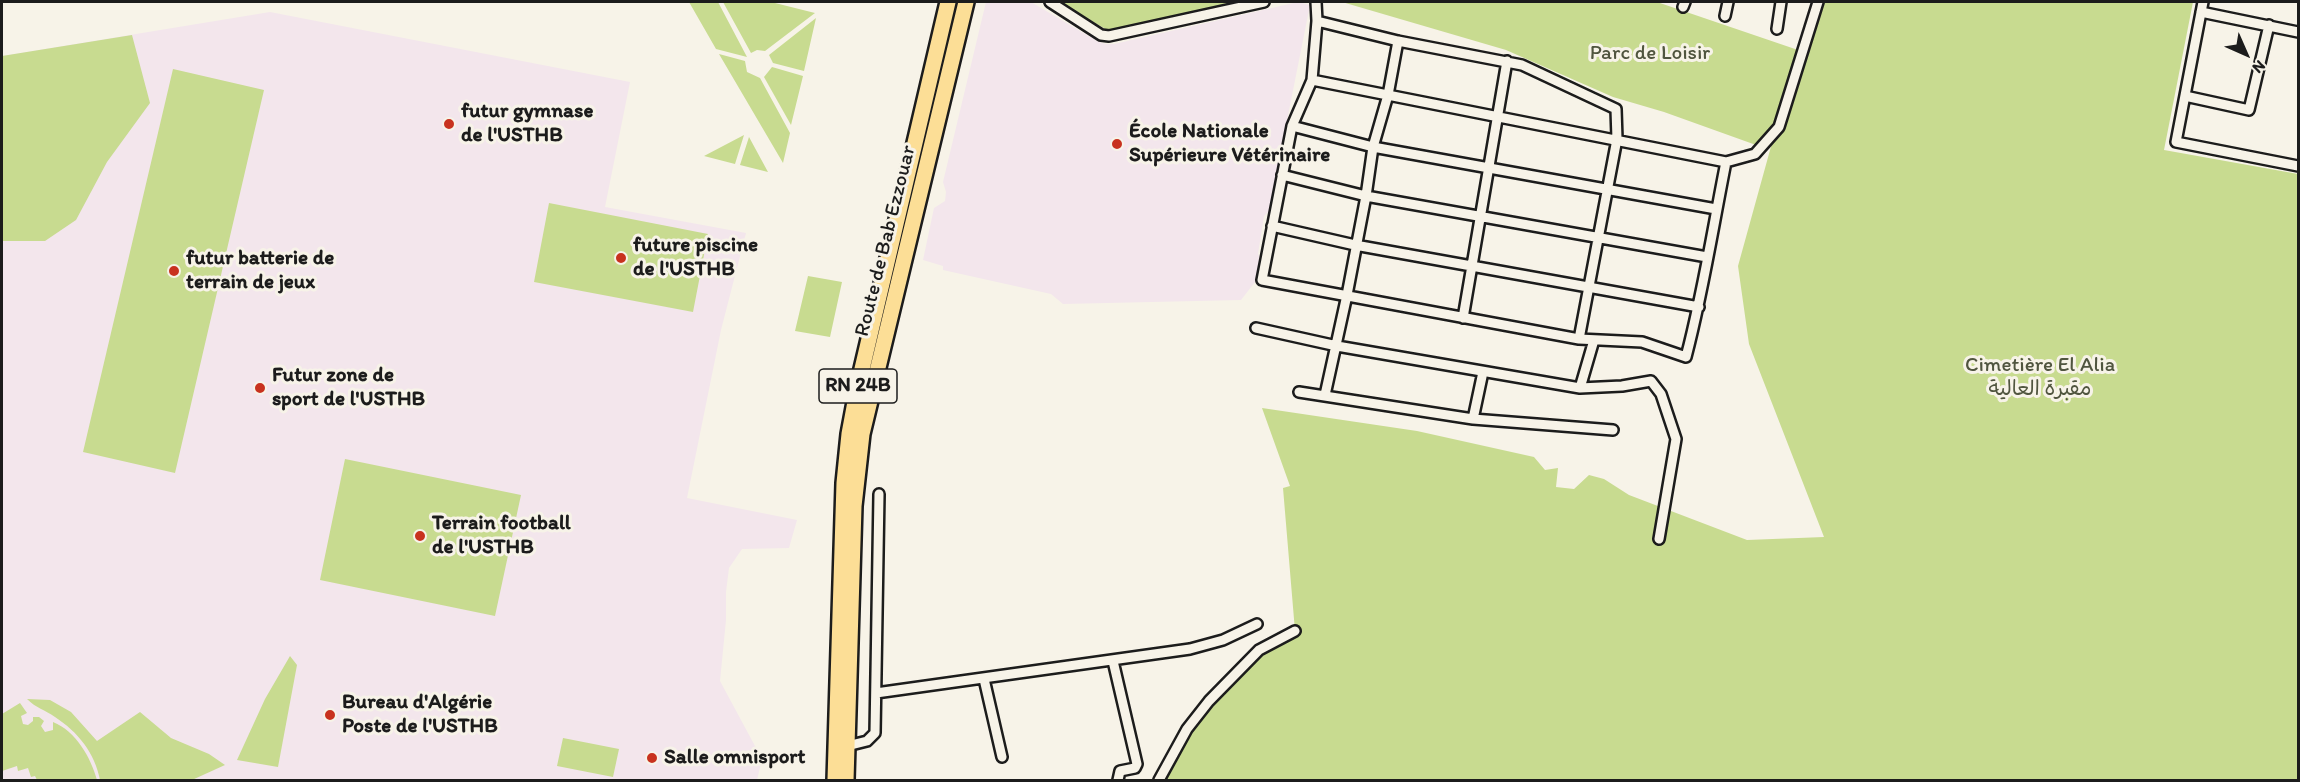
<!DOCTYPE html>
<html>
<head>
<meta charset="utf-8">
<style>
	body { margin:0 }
	#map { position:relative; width:2300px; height:782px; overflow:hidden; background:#f7f3e8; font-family:Itim,sans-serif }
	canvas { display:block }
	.frame { position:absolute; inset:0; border:3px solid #1c1c1c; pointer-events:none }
	.north { position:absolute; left:2216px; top:24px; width:60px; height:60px; -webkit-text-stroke:4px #f7f3e8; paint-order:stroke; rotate:135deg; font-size:16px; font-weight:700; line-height:24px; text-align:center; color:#1c1c1c }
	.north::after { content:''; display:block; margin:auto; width:21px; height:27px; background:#1c1c1c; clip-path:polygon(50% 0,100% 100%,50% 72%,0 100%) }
</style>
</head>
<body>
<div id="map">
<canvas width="2300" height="782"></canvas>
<div class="frame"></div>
<div class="north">N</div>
</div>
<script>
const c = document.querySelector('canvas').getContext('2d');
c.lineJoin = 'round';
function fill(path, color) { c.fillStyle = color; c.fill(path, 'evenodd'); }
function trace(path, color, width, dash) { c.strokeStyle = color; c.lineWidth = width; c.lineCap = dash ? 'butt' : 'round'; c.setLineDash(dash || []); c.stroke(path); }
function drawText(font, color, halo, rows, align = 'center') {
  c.font = font + ' Itim,"Playpen Sans Arabic",sans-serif'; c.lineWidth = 6; c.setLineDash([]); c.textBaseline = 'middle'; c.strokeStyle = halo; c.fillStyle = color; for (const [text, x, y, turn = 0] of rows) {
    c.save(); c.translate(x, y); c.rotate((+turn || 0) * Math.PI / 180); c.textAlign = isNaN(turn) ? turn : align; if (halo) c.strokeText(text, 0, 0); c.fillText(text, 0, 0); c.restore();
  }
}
const built = new Path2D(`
	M986,2h45l66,39 9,3h8l184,-42 12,3 -41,206 -5,5 -6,38 2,3 -3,17h3l-1,7 -4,1 -14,18 -178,4 -12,-10 -108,-24v-4l-20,-6 11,-52 11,-7 1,-9 -3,-10z
	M270,12l360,70 -25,125 141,26 -25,97 -34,168 110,22 -8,28 -47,1 -13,19 -3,24v28l-6,61 42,78 -5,21h-755v-724z`);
const green = new Path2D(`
	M689,2h29l29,55 -31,-8z
	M723,2h48l44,11 -50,38 -8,-1 -6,3z
	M1058,2h176l-125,29z
	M1342,2h315l141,48 -26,78 -16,17 -92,-33 -51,-15 -107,-47z
	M1818,2h375l-29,148 134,24v606h-1139l35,-59 73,-72 28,-18 -12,-143 7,-2 -28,-78 155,23 117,26 11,13 13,-2 -2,19 18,2 15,-14 15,4 25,16 118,45 77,-3 -75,-193 -11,-78 50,-181z
	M816,18l-12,53 -31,-8 -4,-8z
	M132,35l18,68 -43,59 -31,58 -31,21h-43v-185z
	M719,54l26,7 2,11 13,6 30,55 -7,30z
	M772,67l31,9 -12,49 -27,-48z
	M173,69l91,21 -89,383 -92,-21z
	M744,135l-9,29 -31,-8z
	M749,137l19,35 -28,-7z
	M549,203l159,31 -15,78 -159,-30z
	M808,276l34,6 -12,55 -35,-6z
	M345,459l176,36 -26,121 -175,-36z
	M290,656l7,9 -19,102 -41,-7 28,-61z
	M27,699l23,1 21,12 26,29 43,-29 31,26 38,16 16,11 -33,15h-92c-5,-27 -22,-48 -45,-63 -10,-7 -19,-9 -28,-18z
	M20,703l7,10 -6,3 2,8 5,1 5,-4v-4h6l5,4 -3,5 4,6 8,-2v-8c23,9 38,36 44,58h-60l-2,-4 -4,1 -3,-9 -10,3 -1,-5 -15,5v-57z
	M563,738l56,11 -6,28 -56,-11z`);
const minor = new Path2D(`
	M1050,2l51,33 8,1 155,-34
	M1316,2l1,19 -5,59 -20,46 -30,154 317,59 63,3 44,15c17,-64 27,-130 40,-195
	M2203,2l-27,140 122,24
	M1683,7l2,-5
	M2201,12l97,20
	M1725,16l3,-14
	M1317,21l81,20 124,24 94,44 1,30 -38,200
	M1777,29l4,-27
	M1312,80l414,82 29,-8 24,-27 39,-125
	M2185,96l64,14 20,-85
	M1292,126l81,21 343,62
	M1282,175l84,21 341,61
	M1272,226l83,19 344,62
	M1463,318l44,-257
	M1256,328l81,18 243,42 42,-2 29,-5 10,13 15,45 -17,100
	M1580,388l14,-48
	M1299,392l174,27 140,11
	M1325,395l22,-100 19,-99 7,-49 15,-52 10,-54
	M1473,419l10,-47
	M1113,661l24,103 -2,4 -15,3 -2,9
	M984,679l18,78
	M876,693l314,-44 33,-9 34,-16
	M847,746l20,-5 8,-8 4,-239
	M1159,780l28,-51 22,-28 50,-51 36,-19`);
const primary = new Path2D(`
	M835,780l9,-297 5,-49 9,-48 90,-384
	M846,780l8,-274 8,-72 104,-432`);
const markers = [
	[449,124,6,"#c8321e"],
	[1117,144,6,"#c8321e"],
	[621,258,6,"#c8321e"],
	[174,271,6,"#c8321e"],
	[260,388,6,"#c8321e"],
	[420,536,6,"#c8321e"],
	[330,715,6,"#c8321e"],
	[652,758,6,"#c8321e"]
];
const shields = [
	[858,386,78]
];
const shieldNames = [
	["RN 24B",858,386]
];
const parkNames = [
	["Parc de Loisir",1650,54],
	["Cimetière El Alia",2040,366],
	["مقبرة العالية",2040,390]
];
const poiNames = [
	["futur gymnase",461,112],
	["de l'USTHB",461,136],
	["École Nationale",1129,132],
	["Supérieure Vétérinaire",1129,156],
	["future piscine",633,246],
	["de l'USTHB",633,270],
	["futur batterie de",186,259],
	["terrain de jeux",186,283],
	["Futur zone de",272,376],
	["sport de l'USTHB",272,400],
	["Terrain football",432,524],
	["de l'USTHB",432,548],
	["Bureau d'Algérie",342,703],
	["Poste de l'USTHB",342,727],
	["Salle omnisport",664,758]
];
const streetNames = [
	["Route de Bab Ezzouar",886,241,-76]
];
fill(built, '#f3e6ec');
fill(green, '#c8db90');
trace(minor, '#1c1c1c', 14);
trace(primary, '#1c1c1c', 20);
trace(minor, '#f7f3e8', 9);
trace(primary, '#fcde96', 15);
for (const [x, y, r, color] of markers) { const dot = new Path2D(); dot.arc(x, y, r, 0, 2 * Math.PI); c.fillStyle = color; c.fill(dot); trace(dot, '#f7f3e8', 2); }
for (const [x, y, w] of shields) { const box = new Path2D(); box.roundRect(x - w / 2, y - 17, w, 34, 4.5); c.fillStyle = '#f7f3e8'; c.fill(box); trace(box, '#1c1c1c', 1.5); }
drawText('bold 20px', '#1c1c1c', null, shieldNames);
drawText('21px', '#50553f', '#f7f3e8', parkNames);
drawText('bold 21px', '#1c1c1c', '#f7f3e8', poiNames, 'left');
drawText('21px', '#1c1c1c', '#f7f3e8', streetNames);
</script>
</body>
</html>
